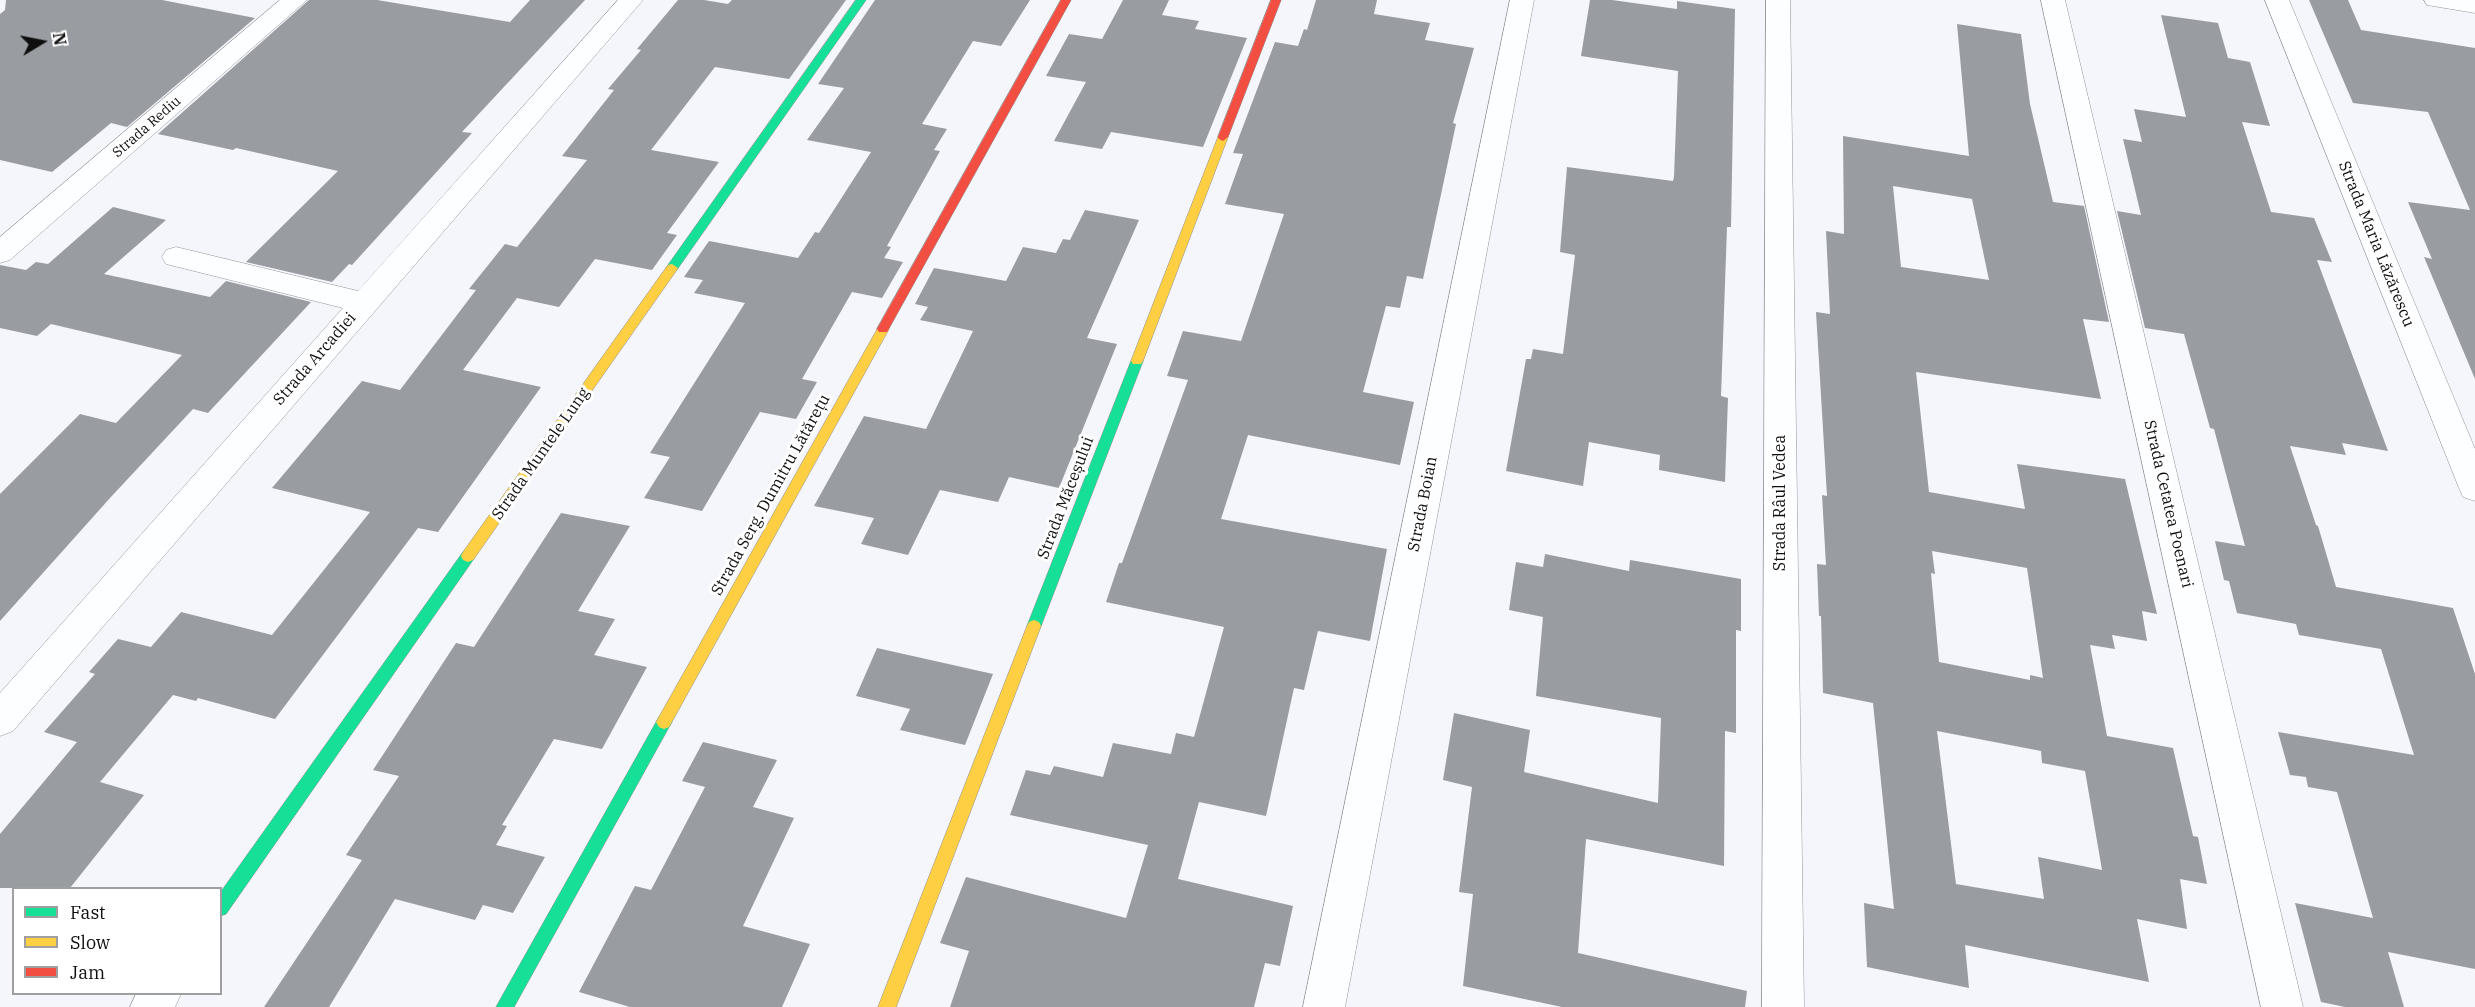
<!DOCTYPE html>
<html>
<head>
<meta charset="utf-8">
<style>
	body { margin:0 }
	#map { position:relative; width:2475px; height:1007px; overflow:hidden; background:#f4f6fc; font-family:"IBM Plex Serif",serif }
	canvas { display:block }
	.legend { position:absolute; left:12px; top:887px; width:210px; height:108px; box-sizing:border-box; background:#fff; border:2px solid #9f9f9f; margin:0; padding:8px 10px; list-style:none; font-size:18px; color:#0f0f0f }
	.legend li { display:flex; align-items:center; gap:12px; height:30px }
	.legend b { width:30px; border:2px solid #9f9f9f }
	.north { position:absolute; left:12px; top:12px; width:60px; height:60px; -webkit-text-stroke:4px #fff; paint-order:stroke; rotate:80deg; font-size:16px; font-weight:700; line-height:24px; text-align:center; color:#0f0f0f }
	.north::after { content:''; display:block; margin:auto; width:21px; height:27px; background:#0f0f0f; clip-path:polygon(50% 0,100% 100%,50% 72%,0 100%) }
</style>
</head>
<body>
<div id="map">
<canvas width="2475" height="1007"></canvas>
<ul class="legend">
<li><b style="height:8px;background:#16e098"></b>Fast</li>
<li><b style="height:8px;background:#ffcf43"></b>Slow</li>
<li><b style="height:8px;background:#f24e42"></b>Jam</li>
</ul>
<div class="north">N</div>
</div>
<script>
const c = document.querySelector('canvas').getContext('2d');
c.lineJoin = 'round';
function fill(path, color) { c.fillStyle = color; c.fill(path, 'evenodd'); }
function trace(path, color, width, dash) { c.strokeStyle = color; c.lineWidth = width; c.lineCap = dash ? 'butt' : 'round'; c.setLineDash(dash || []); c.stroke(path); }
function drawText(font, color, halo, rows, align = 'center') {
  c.font = font + ' "IBM Plex Serif",serif'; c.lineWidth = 6; c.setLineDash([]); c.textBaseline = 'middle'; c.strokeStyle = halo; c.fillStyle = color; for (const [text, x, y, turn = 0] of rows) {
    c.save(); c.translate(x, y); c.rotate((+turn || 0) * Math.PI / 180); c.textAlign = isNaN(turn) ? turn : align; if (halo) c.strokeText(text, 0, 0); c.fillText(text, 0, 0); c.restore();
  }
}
const building = new Path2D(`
	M6,0h156l93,18 -128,109 -16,-4 -59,49 -52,-12v-146l5,-4z
	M309,0h68l133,22 20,-22h55l-123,132 10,1 -120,132 -3,-1 -17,18 -86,-20 92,-91 -102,-23 -3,2 -75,-16z
	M678,0h26l24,4 4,-4h114l-57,79 -74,-12 -64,83 68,12 -52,71 10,2 -25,35 -57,-11 -36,48 -42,-9 -54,72 78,17 -103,145 -20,-4 -143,191 -77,-21 -2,3 -23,-6 -73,87 44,13 -74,93h-70v-54l77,-92 -33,-10 51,-58 -6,-2 29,-33 33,8 30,-35 91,23 98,-123 -98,-24 90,-107 38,9 76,-100 -7,-1 36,-45 12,3 70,-87 -25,-4 52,-66 -6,-1 33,-39 -4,-1z
	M875,0h155l-29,46 -28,-5 -51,83 25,5 -13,21 6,1 -53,95 4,1 -7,11 19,4 -21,36 -30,-6 -50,87 15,3 -21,37 -36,-7 -58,99 -58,-13 26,-41 -20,-4 95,-150 -51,-10 9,-13 -19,-3 25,-36 89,17 17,-26 4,1 52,-81 -64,-12 37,-52 -26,-4z
	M1123,0h46l-7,15 37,6 -4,8 52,9 -44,109 -92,-15 -9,17 -48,-8 32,-59 -40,-6 23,-42 33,5z
	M1316,0h61l-3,14 56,9 -5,17 49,8 -21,75 3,1 -33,155 -16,-3 -7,32 -14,-2 -23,86 51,10 -14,63 -152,-30 -27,84 166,30 -17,92 -52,-10 -14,59 -10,-2 -28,128 -67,-14 -21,77 115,27 -13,60 -15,-3 -11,44h-304l19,-56 -29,-8 26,-66 160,41 22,-73 -138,-30 16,-45 24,5 4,-9 49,11 10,-34 58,11 5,-21 18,4 30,-110 -118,-25 13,-39h3l66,-183 -21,-4 16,-45 58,10 43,-127 -59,-10 18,-50 -10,-1 42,-111 23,4 6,-17 3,1z
	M1590,0h22l65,9v-8l58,8 -4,218h-4l-6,169 7,2 -3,84 -66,-12 1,-15 -71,-13 -6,44 -77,-15 20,-112h5l2,-10 30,5 12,-99 -15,-3 7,-85 106,14 1,-4 4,-106 -97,-15z
	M2309,0h39l13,30 114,18v331l-51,-122 8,2 -24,-57 62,8 -42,-98 -75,-9z
	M2161,15l57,8 10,35 22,4 20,64 -28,-4 29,90 43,6 18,44 -15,-2 71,191 -46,-8 4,12 -56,-9 26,79 2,1 18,61 117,21 22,66v295l-87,-17 16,55h-59l-24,-5 -26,-99 78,15 -36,-126 -29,-5 -2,-10 -16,-2 -12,-43 136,23 -33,-106 -82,-14 -3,-11 -59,-11 -8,-32 -5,-1 -9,-39 30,5 -31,-117 -4,-1 -26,-94 -39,-6 -28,-117 24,4 -18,-76 19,3 -8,-33 52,8z
	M1957,24l64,10 9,70 23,98 31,4 25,116 -26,-3 18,80 -185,-27 13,120 96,17 -8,-45 108,15 32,135 -15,-3 5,30 -35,-6 3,14 -25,-4 17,91 66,12 20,88 5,1 9,47 -27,-5 7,50 -50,-10 12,63 -184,-37 4,43 -102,-21 -3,-64 30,6 -21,-206 -50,-10 -2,-77h-2l-2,-52 9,1 -4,-70 5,1 -11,-184 14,2 -4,-83 18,3 -1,-98 126,20zM1893,186l79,13 17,81 -88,-13zM1932,551l95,17 16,110 -13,-3v5l-91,-18 -8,-89 4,1zM1937,731l104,20 1,12 43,8 17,99 -64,-13 6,42 -88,-15z
	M113,207l53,13 -62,54 106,23 16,-16 85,21 -103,111 -15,-4 -83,89 -110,123v-127l80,-80 36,9 66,-68 -131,-31 -14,12 -37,-8v-63l26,5 10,-8 12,2z
	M1085,210l54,10 -52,118 30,6 -58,144 -50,-11 -11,25 -58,-12 -32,65 -47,-11 13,-26 -60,-12 50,-90 62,13 47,-98 -53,-11 8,-13 -13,-3 19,-36 72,13 17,-34 33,6 7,-14 7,1z
	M561,513l69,13 -52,85 37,8 -21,36 53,12 -45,82 -48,-10 -52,86 5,1 -11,19 49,12 -32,56 -30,-8 -8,15 -80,-21 -66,108h-65l98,-147 -16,-5 53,-79 -26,-6 83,-127 18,4z
	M1545,554l84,17 1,-11 111,19v52l-5,-1v103l-11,-2 -1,135 -138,-27 -8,114 169,38 -2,16h-183l-99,-21 10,-92 -14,-2 13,-105 -29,-7 11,-67 76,17 -6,42 134,31 3,-85 -125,-22 7,-79 -34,-7 7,-48 27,5z
	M877,648l116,26 -28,71 -65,-15 10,-21 -54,-13z
	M703,742l74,18 -24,47 41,11 -51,108 67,18 -28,63h-152l-51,-15 56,-106 16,4 54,-103 -23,-6z`);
const street = new Path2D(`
	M280,0h27l-297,260 -10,3v-26z
	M618,0h25l-630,731 -13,5v-43l343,-385 -177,-44 -4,-7 4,-7 10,-3 182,44z
	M1510,0h24l-189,1007h-42z
	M1766,0h24l14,1007h-42z
	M2041,0h24l238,1007h-42z
	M2265,0h24l186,449v52l-12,-4 -4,-9z
	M2424,0h51v13l-48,-8z
	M136,994h45l-6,13h-45z`);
const fast = new Path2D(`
	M856,0h10l-190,271h-8l-2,-3 2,-3z
	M1137,356l6,5 -102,265 -2,4 -5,2 -5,-2 -2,-4 104,-265z
	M468,550l5,2 2,4 -2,4 -247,354 -6,2v-23l243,-341z
	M664,715l5,2 3,5 -3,5 -155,280h-18l163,-290z`);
const slow = new Path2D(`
	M1223,133l5,4 -85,224 -2,3h-8l-2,-3 87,-224z
	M672,264l6,4 -2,3 -203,289 -5,2 -5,-2 -2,-4 2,-4 205,-287z
	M883,325l6,4 -220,398 -5,2 -5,-2 -3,-5 3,-5 220,-391z
	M1034,620l5,2 2,4 -145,381h-18l149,-381 2,-4z`);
const jam = new Path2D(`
	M1061,0h10l-184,332h-8l-2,-3z
	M1271,0h10l-53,137 -5,4 -4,-2 -1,-2z`);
const farStreetnames = [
	["Strada Rediu",147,127,-41]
];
const streetNames = [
	["Strada Maria Lăzărescu",2376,244,68],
	["Strada Arcadiei",315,359,-49],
	["Strada Muntele Lung",541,454,-55],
	["Strada Serg. Dumitru Lătărețu",771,495,-61],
	["Strada Măceșului",1066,498,-69],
	["Strada Râul Vedea",1780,503,-90],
	["Strada Boian",1423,504,-79],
	["Strada Cetatea Poenari",2168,504,77]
];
fill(building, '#999ca0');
trace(street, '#929396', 1);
trace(fast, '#898a8c', 1);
trace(slow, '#898a8c', 1);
trace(jam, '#898a8c', 1);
fill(street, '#fdfeff');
fill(fast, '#16e098');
fill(slow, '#ffcf43');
fill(jam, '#f24e42');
drawText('14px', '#0f0f0f', '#fff', farStreetnames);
drawText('16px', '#0f0f0f', '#fff', streetNames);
</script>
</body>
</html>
